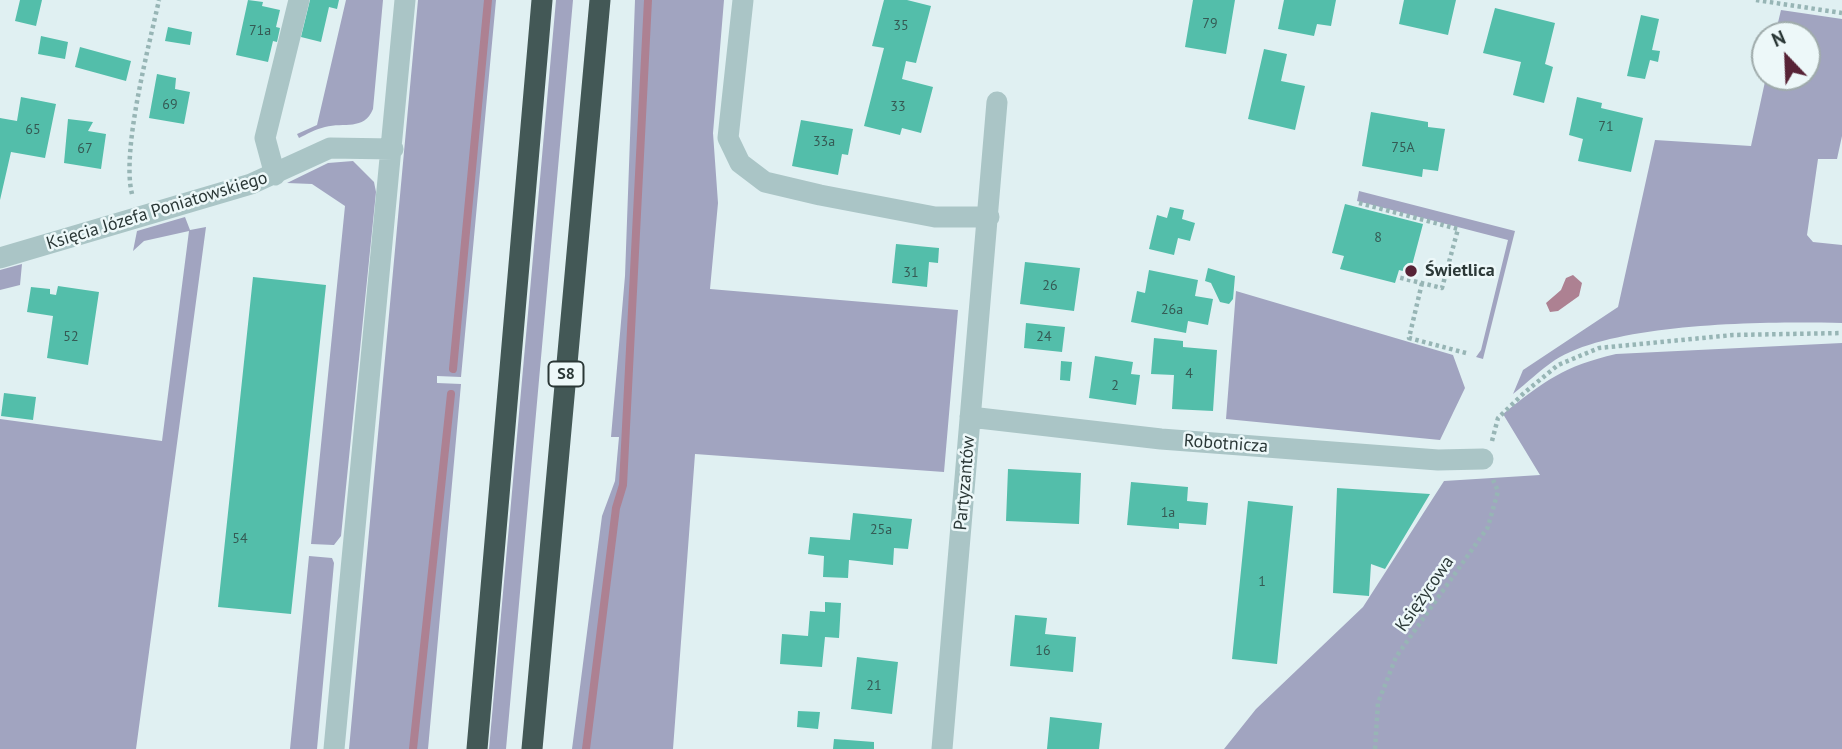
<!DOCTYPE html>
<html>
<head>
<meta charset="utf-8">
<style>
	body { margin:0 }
	#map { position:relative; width:1842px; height:749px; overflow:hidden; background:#e0f0f2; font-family:"PT Sans",sans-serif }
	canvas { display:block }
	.north { position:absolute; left:1751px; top:21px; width:70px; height:70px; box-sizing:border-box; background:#edf8f9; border:2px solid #9fabab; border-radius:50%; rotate:337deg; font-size:19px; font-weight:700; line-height:28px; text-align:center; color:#2b3837 }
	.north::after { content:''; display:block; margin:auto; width:24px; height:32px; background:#572336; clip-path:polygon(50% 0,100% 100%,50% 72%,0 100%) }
</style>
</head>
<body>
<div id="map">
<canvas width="1842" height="749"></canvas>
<div class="north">N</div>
</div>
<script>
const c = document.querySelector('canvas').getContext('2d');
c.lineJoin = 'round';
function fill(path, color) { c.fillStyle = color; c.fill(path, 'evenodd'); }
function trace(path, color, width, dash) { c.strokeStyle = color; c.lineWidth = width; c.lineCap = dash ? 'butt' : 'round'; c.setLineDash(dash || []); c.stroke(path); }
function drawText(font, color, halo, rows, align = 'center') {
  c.font = font + ' "PT Sans",sans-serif'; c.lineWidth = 5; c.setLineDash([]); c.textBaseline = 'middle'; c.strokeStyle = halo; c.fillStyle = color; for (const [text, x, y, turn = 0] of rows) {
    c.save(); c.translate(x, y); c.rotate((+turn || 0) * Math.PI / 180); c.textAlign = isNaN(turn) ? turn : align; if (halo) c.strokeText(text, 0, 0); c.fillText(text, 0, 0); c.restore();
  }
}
const green = new Path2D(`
	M346,0h37l-10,109c-9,22 -29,13 -48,18 -9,2 -18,7 -26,11l-2,-4 20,-9z
	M418,0h78l-35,377 -24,-1v7l24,1 -33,365h-79z
	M556,0h17l-67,749h-17z
	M635,0h89l-11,133 5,70 -8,86 248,21 -14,162 -249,-18 -22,295h-101l30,-233 13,-35 4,-44h-8l14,-161z
	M1781,10l61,9v117l-5,23h-19l-11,76 6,7 29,3v78c-71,-2 -228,-1 -287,37 -15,10 -28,23 -42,34l10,-24 95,-63 37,-167 96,6 15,-69h41v-42h-32z
	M353,161l21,21 2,10 -35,344 -7,9 -23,-1 34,-338 -33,-22 -25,-1 41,-20z
	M1359,191l156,40 -32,128 -7,-2 5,-7 27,-110 -151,-39z
	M185,217l5,13 16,-3 -70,522h-136v-330l162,22 27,-210 -45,10 -11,10 4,-20z
	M22,264l-2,21 -20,5v-20z
	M1236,291l217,64 12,33 -25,52 -214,-21z
	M1842,343v406h-618l32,-40 107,-102 81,-126 96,-6 -37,-61c41,-33 61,-48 113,-60z
	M309,556l23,2 2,5 -17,186h-27z`);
const water = new Path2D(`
	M1573,275l9,8 -3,13 -21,15 -8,1 -4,-9 15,-13 5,-12z`);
const stream = new Path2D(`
	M453,369l35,-369
	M413,749l38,-355
	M586,749l30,-241 7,-23 25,-485`);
const building = new Path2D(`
	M20,0h22l-6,26 -21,-5z
	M248,0l15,2 -1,4 18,4 -4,17 4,1 -3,14 -4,-1 -5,21 -32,-7z
	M310,0h29l-2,9 -8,-2 -8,35 -20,-5z
	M884,0h23l24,6 -15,57 -10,-2 -4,18 31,8 -12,46 -19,-5 -2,7 -36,-9 20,-78 -12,-2z
	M1193,0h42l-9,54 -41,-7z
	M1284,0h52l-5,26 -14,-2 -3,12 -36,-7z
	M1404,0h52l-8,35 -49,-11z
	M1495,8l60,15 -10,41 8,3 -9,36 -31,-8 8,-33 -38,-9z
	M1641,15l18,4 -7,31 8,1 -2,11 -8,-2 -5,19 -18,-3z
	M168,27l24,5 -2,13 -25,-4z
	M41,36l27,6 -3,17 -27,-5z
	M80,47l51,14 -5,20 -51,-14z
	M1264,49l23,5 -6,27 24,5 -10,44 -47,-11z
	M157,74l19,4 -1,11 15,3 -6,32 -35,-6z
	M21,97l35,7 -11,54 -34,-6 -11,48v-82l17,3z
	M1577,97l25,6 -1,5 42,10 -12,54 -53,-11 5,-22 -14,-4z
	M1371,112l57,10v5l17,2 -7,42 -15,-2 -1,8 -60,-11z
	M68,119l25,3 -5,9 18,3 -5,35 -37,-6z
	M801,120l52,9 -5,26 -6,-1 -4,21 -46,-9z
	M1345,204l78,20 -13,49 -11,-3 -4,13 -55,-14 4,-13 -12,-3z
	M1170,207l14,3 -2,9 13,4 -5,18 -12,-3 -4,17 -25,-6 8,-34 10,3z
	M896,244l43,4 -1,15 -9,-1 -2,25 -35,-4z
	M1025,262l55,6 -6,43 -54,-7z
	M1208,268l27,8 -2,23 -4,5 -9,-2 -9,-19 -6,-2z
	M1149,270l49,10 -3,16 18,3 -5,26 -20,-4 -2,12 -55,-11 6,-31 8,2z
	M253,277l73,8 -35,329 -73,-7z
	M58,286l41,6 -11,73 -41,-7 6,-42 -26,-4 4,-25 19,2v5l6,1z
	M1026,323l39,4 -3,25 -38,-4z
	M1154,338l29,3v6l34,3 -4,61 -41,-2 2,-34 -23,-1z
	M1095,356l38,6 -2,12 9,1 -4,30 -47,-7z
	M1061,361l11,1 -2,19 -10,-1z
	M4,393l32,4 -3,23 -32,-4z
	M1008,469l73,4 -2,51 -73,-3z
	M1131,482l57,5 -1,14 21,2 -2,22 -27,-2v6l-52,-4z
	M1337,488l93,6 -45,75 -14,-5 -2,32 -36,-3z
	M1248,501l45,5 -16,158 -45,-5z
	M853,513l59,6 -4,30 -14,-1 -1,17 -44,-5 -1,18 -25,-1 1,-21 -16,-2 2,-17 40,3z
	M825,602l16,1 -2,35 -14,-1 -3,30 -42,-3 2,-30 26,2 2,-25 15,1z
	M1015,615l32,3 -2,16 31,3 -3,35 -63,-6z
	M857,657l41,5 -6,52 -41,-5z
	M798,711l22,1 -2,17 -21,-2z
	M1050,717l52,6 -3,26h-52z
	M834,739l40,3v7h-41z`);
const path = new Path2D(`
	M1756,0l86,13
	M132,194c-11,-43 17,-148 27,-194
	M1359,203l99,26 -16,59 -45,-11
	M1422,283l-13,55 57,15
	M1492,441l6,-23 26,-25 34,-28 41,-17 134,-13 109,-2
	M1375,749l3,-46 18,-46 92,-130 10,-36 -5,-11`);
const minor = new Path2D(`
	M743,0l-15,138 12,25 25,19 55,13 115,22h54
	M275,175l-10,-37 34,-138
	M0,258l251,-74 79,-36 63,1
	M970,417l191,22 277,21 45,-1
	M334,749l71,-749
	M942,749l55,-647`);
const highway = new Path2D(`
	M477,749l65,-749
	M532,749l68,-749`);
const markers = [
	[1411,271,7,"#572336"]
];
const numberNames = [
	["79",1210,24],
	["35",901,26],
	["71a",260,31],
	["69",170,105],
	["33",898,107],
	["71",1606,127],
	["65",33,130],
	["33a",824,142],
	["75A",1403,148],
	["67",85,149],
	["8",1378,238],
	["31",911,273],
	["26",1050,286],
	["26a",1172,310],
	["52",71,337],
	["24",1044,337],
	["4",1189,374],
	["2",1115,386],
	["1a",1168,513],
	["25a",881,530],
	["54",240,539],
	["1",1262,582],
	["16",1043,651],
	["21",874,686]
];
const shields = [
	[566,374,35]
];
const shieldNames = [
	["S8",566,374]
];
const streetNames = [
	["Księcia Józefa Poniatowskiego",157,211,-17],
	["Robotnicza",1226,444,4],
	["Partyzantów",965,483,-85],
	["Księżycowa",1425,594,-55]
];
const poiNames = [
	["Świetlica",1425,271]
];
fill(green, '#a1a4c0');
fill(water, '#ad8192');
trace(stream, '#ad8192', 8);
fill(building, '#53beaa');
trace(path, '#97b5b5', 4.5, [3.5, 3.5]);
trace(minor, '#aac5c6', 21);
trace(highway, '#435856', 21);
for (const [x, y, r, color] of markers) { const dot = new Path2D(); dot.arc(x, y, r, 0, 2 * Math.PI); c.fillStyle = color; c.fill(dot); trace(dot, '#edf8f9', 2.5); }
drawText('14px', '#355a54', null, numberNames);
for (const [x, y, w] of shields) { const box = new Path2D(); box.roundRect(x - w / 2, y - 12.5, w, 25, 5); c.fillStyle = '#edf8f9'; c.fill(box); trace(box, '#2b3837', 2); }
drawText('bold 16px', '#2b3837', null, shieldNames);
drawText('18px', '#2b3837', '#edf8f9', streetNames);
drawText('bold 18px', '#2b3837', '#edf8f9', poiNames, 'left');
</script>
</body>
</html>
